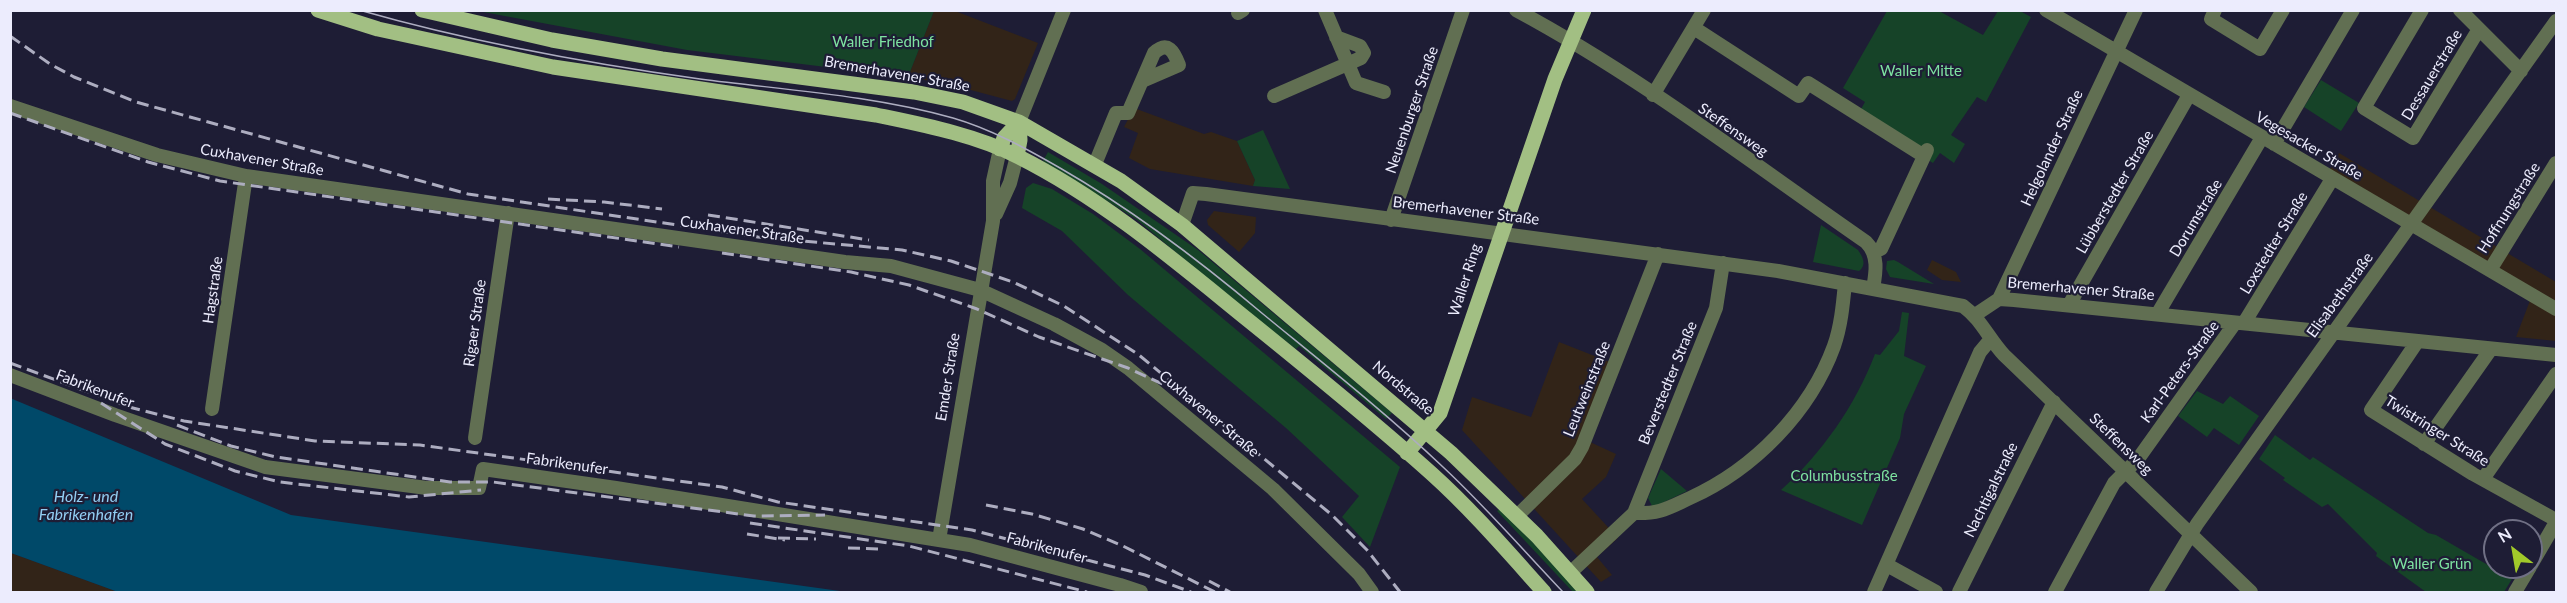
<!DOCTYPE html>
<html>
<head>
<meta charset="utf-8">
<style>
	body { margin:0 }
	#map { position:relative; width:2567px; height:603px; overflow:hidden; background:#1e1d35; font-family:Lato,sans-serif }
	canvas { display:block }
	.frame { position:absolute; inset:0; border:12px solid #ececfd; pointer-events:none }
	.north { position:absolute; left:2483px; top:519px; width:60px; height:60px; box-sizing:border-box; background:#1e1d35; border:2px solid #707085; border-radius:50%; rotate:329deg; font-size:16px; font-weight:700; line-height:24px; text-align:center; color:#ececfd }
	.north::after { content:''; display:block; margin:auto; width:21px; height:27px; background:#a1c92a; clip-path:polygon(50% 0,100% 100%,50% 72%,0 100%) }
</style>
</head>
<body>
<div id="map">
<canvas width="2567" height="603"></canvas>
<div class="frame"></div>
<div class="north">N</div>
</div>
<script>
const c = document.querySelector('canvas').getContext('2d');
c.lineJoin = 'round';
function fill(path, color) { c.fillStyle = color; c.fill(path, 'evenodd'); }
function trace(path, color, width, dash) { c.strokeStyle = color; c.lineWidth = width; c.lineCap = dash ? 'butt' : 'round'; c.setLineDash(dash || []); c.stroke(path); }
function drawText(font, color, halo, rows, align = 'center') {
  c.font = font + ' Lato,sans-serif'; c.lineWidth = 4.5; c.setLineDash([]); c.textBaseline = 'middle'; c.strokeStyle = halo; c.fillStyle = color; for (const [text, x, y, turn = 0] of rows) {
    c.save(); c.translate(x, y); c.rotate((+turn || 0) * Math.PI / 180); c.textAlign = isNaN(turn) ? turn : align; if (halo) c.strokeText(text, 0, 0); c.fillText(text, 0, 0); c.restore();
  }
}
const commercial = new Path2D(`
	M934,11h21l83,32 -23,56 -3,2 -60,-16 -44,-8z
	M1134,108l70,26 7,-2 26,9 18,39 -2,6 -103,-17 -21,-11 9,-25 -14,-6z
	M2339,153l217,129v59l-40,-4 15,-39 -206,-120z
	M1214,211l42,6 -1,16 -16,19 -31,-27 -1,-5z
	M1932,260l24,12 5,10 -19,-2 -15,-10z
	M1559,342l61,24 -30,76 26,12 -10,23 -24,22 36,39 -21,19 15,18 -11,7 -139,-152 10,-33 59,20z
	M11,553l107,39h-107z`);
const green = new Path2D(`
	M478,11h456l-26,66 -221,-27z
	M1887,11h52l44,24 15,-24h22l11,6 -45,85 -9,-5 -26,38 14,9 -11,19 -14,-10 -7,10 -76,-47 8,-14 -22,-14z
	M2321,80l38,23 -18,28 -37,-24z
	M1263,130l27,59 -37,-3 2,-6 -18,-39z
	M1048,152l54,32 96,66 194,163 -6,6 -87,-73 -3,3 -47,-36 -113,-94 -93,-58z
	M1033,183l19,6 41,25 47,35 260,218 -30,80 -28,-30 17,-21 -73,-68 -158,-133 -66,-64 -40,-23 4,-20z
	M1821,225l37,25c5,7 9,15 1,21l-46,-9z
	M1894,260l4,2 36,22 -44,-7 -4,-8 1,-8z
	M1902,312l7,1 -5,43 22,10 -22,48 -4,24 -38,87 -81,-35c41,-37 74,-84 94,-136l5,1 19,-24z
	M2197,391l26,13 7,-8 29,20 -20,29 -25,-17 -7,9 -29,-21z
	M2275,435l35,25 3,-3 115,76 8,2 76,44 -8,13h-78l-50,-36 1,-3 -49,-49 -6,3 -39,-27 2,-2 -26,-19z
	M1661,469l26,22 -31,15h-4l-4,-8z
	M1501,508l78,84h-6l-76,-81z`);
const water = new Path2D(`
	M10,398l281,117 556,77h-729l-107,-39z`);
const minor = new Path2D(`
	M1325,10l31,73 28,9
	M1516,10c123,66 236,153 350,232 13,13 10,30 7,47
	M2046,10c170,100 340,199 510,299
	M2215,10l-4,9 49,30 23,-39
	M2422,10l-58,98 49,30 66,-109
	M2460,10l61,61
	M1238,13l5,-3
	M1694,28l105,68 9,-13 116,73
	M1653,95l51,-85
	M1274,96l87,-38 3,-5 -4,-7 -24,-9
	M10,106l147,49 89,21 599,86 46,4 89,24 74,34 48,26 26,18 145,121 86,85 13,18
	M1019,122l45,-112
	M2274,144l79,-134
	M1095,164l21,-51h12l26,-60c14,-13 20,-1 25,12l-37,16
	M996,214l14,-31 7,-27
	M1391,220l72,-210
	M1182,225l11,-32 13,1 572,77 185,35c18,13 26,33 41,49l247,237
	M1873,251l8,-2 46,-99
	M2490,270l66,-107
	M1999,299l137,-289
	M2069,305l120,-210
	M2158,313l103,-174
	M1975,315l24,-16 15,1 542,55
	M2244,323l88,-144
	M2417,342l-46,68 102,64 83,46
	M10,375l105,40 150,52 162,21h52l4,-19 133,19 354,57 150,40 21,7
	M212,409l34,-233
	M475,438l33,-225
	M2424,444l67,-95
	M2483,479l73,-105
	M1634,513l82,-205 7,-45
	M1517,516l58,-57 7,-12 76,-193
	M939,540l54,-319v-40l7,-32
	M1887,565l49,27
	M2531,565l25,-43
	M1570,573l64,-60c26,1 34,-5 56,-15 64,-29 120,-86 144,-152 7,-20 9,-42 11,-63
	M1874,592l106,-240 10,-12
	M1959,592l95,-190
	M2055,592l59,-109 24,-24 97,-136
	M2156,592l41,-68 359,-503
	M2515,592l15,-25`);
const major = new Path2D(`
	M318,10l60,19 175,38 323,48c48,10 100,20 143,42 85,43 155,103 229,163 62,50 125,101 184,154 40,36 76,78 112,118
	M422,10l130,30 110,19 252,33 49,10 56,20 102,59 61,44 269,228 86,83 50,56
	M1000,149l4,-11 15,-16
	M1017,156l3,-16 -1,-18
	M1407,453l33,-40 115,-334 29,-69`);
const tram = new Path2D(`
	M359,10c112,32 226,53 341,69 84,11 171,16 253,39 38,11 74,31 107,50 73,42 139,92 203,146 61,50 123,99 180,153 42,39 80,83 120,125`);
const rail = new Path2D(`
	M10,36l40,28 24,13 62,25 332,92 290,43 144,13 49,11 62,21 51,24 75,49 193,160 35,35 33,42
	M10,113l138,49 72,19 459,66
	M548,199l56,3 58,7
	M708,215l161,25
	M722,253l129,19 58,13 68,24 62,28 89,31 43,20
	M10,363l119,44 55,14 131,20 105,4 302,42 56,15 194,28 173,45 46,17
	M101,403l64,41 70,27 45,11 129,15 72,-7
	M177,425l54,21 45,11 174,25h43l261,34 71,-1
	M986,505l46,9 51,15 40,17 92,46
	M750,523l159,23 178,46
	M747,534l38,6
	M778,538l38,1
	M848,548l33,1
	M1209,581l21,11`);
const parkNames = [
	["Waller Friedhof",883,42],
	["Waller Mitte",1921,71],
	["Columbusstraße",1844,476],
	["Waller Grün",2432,564]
];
const streetNames = [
	["Bremerhavener Straße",897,74,10],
	["Dessauerstraße",2432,75,-59],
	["Neuenburger Straße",1412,110,-71],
	["Steffensweg",1733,130,35],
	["Vegesacker Straße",2309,146,30],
	["Helgolander Straße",2052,148,-65],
	["Cuxhavener Straße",262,160,10],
	["Lübberstedter Straße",2115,192,-60],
	["Hoffnungstraße",2509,208,-58],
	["Bremerhavener Straße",1466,211,7],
	["Dorumstraße",2196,218,-59],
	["Cuxhavener Straße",742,230,8],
	["Loxstedter Straße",2274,243,-59],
	["Waller Ring",1465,280,-72],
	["Bremerhavener Straße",2081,289,5],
	["Hagstraße",213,290,-82],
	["Elisabethstraße",2340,295,-54],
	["Rigaer Straße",475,323,-82],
	["Karl-Peters-Straße",2180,372,-54],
	["Emder Straße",948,377,-81],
	["Beverstedter Straße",1668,383,-68],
	["Nordstraße",1403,388,40],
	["Fabrikenufer",95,389,21],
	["Leutweinstraße",1587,389,-68],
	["Cuxhavener Straße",1209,414,40],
	["Twistringer Straße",2437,431,32],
	["Steffensweg",2121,444,44],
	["Fabrikenufer",567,464,8],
	["Nachtigalstraße",1991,490,-64],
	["Fabrikenufer",1047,548,15]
];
const waterNames = [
	["Holz- und",86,497],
	["Fabrikenhafen",86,515]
];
fill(commercial, '#322418');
fill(green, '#164328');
fill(water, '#004969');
trace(minor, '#616f52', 14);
trace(major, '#a2bf83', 15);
trace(tram, '#adadc0', 1.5);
trace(rail, '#adadc0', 3, [12, 6]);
drawText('15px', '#7ee3a1', '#1e1d35', parkNames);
drawText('15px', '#ececfd', '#1e1d35', streetNames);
drawText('italic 16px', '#92cef3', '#1e1d35', waterNames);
</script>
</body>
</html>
